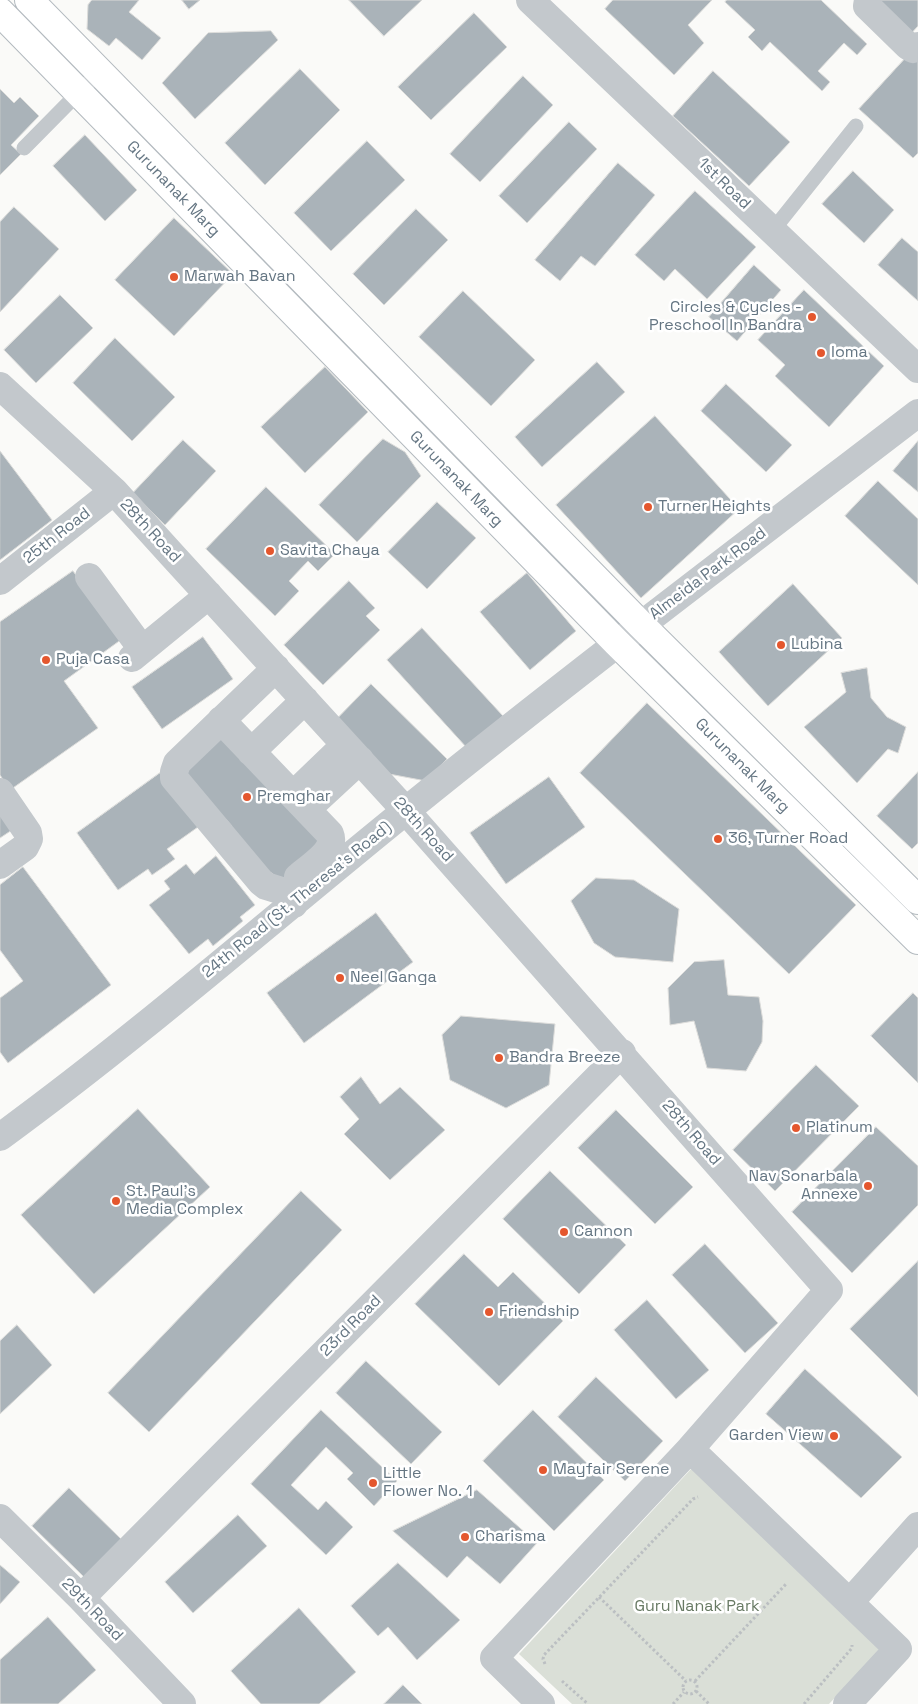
<!DOCTYPE html>
<html>
<head>
<meta charset="utf-8">
<style>
	body { margin:0 }
	canvas { display:block; background:#fafaf8 }
</style>
</head>
<body>
<canvas width="918" height="1704"></canvas>
<script>
const c = document.querySelector('canvas').getContext('2d');
c.lineJoin = 'round';
function fill(path, color) { c.fillStyle = color; c.fill(path, 'evenodd'); }
function trace(path, color, width, dash) { c.strokeStyle = color; c.lineWidth = width; c.lineCap = dash ? 'butt' : 'round'; c.setLineDash(dash || []); c.stroke(path); }
function drawText(font, color, halo, rows, align = 'center') {
  c.font = font + ' "Space Grotesk",sans-serif'; c.lineWidth = 5; c.setLineDash([]); c.textBaseline = 'middle'; c.strokeStyle = halo; c.fillStyle = color; for (const [text, x, y, turn = 0] of rows) {
    c.save(); c.translate(x, y); c.rotate((+turn || 0) * Math.PI / 180); c.textAlign = isNaN(turn) ? turn : align; if (halo) c.strokeText(text, 0, 0); c.fillText(text, 0, 0); c.restore();
  }
}
const green = new Path2D(`
	M692,1468l191,178 -54,58h-257l-53,-50z`);
const building = new Path2D(`
	M92,0h47l-10,12 32,26 -19,22 -26,-22 -7,8 -22,-17 1,-24z
	M182,0h18l-11,9z
	M349,0h73l-38,36z
	M613,0h99l-24,25 16,18 -30,32 -69,-66z
	M727,0h94l46,44 -10,11 -13,-12 -26,28 12,11 -8,9 -52,-49 -8,9 -14,-14 7,-7 -30,-28z
	M873,0h45v26l-11,12z
	M474,13l33,34 -76,73 -33,-33z
	M271,31l7,9 -83,79 -33,-36 46,-50z
	M912,51l6,6v96l-5,5 -54,-49z
	M300,69l40,41 -75,75 -40,-42z
	M713,71l77,71 -41,44 -76,-70z
	M523,76l30,29 -73,77 -30,-28z
	M0,89l14,14 6,-6 19,19 -28,29 10,9 -21,21z
	M569,122l28,27 -70,74 -28,-27z
	M85,135l52,55 -32,31 -52,-55z
	M367,141l38,39 -74,71 -37,-38z
	M618,163l37,32 -60,71 -14,-10 -21,25 -25,-21z
	M853,171l41,39 -30,33 -42,-39z
	M695,191l61,56 -49,52 -32,-30 -11,12 -29,-26z
	M14,207l45,42 -59,63v-90z
	M416,209l32,31 -64,65 -31,-31z
	M174,218l59,56 -59,62 -59,-56z
	M902,238l16,14v49l-40,-36z
	M754,265l27,25 -44,51 -28,-24z
	M804,290l80,76 -55,61 -54,-51 10,-11 -27,-25z
	M463,291l72,69 -44,46 -72,-69z
	M60,295l33,33 -57,55 -32,-33z
	M115,338l60,59 -43,44 -59,-58z
	M597,362l28,30 -83,75 -27,-30z
	M325,367l43,45 -63,61 -44,-46z
	M726,384l66,61 -26,27 -65,-61z
	M655,416l84,93 -98,89 -85,-93z
	M383,439l22,13 16,24 -64,66 -38,-37z
	M183,440l33,31 -51,54 -32,-32z
	M918,441v51l-25,-21z
	M0,451l52,69 -52,40z
	M878,481l40,38v66l-73,-69z
	M266,487l69,67 -17,17 -10,-10 -19,20 10,10 -24,25 -69,-67z
	M437,502l39,36 -49,51 -39,-37z
	M73,571l49,68 -58,42 34,47 -88,62 -10,-15v-153z
	M527,573l49,58 -46,39 -50,-58z
	M349,581l26,27 -9,8 14,14 -57,55 -39,-40z
	M793,584l49,54 -74,68 -49,-54z
	M422,628l81,88 -36,32 -80,-88z
	M203,637l30,42 -71,50 -30,-42z
	M867,668l4,30 16,19 19,10 -8,26 -10,-4 -31,34 -53,-56 42,-35 -5,-19z
	M371,684l76,75 -21,22 -37,-7 -54,-53z
	M647,703l209,202 -67,69 -209,-201z
	M226,730l100,107 -43,44 -45,-31 -12,-18 6,-6 -53,-57z
	M918,772v71l-6,6 -35,-33z
	M160,773l38,54 -31,22 8,10 -23,16 -4,-6 -30,21 -41,-57z
	M549,777l36,50 -79,57 -36,-51z
	M0,807l15,21 -15,10z
	M216,856l39,49 -15,12 3,4 -30,25 -5,-7 -19,15 -40,-49 21,-16 -6,-8 22,-17 8,10z
	M23,867l88,118 -103,78 -8,-11v-54l23,-17 -23,-31v-65z
	M596,878l38,2 45,29 -6,53 -58,-5 -21,-14 -23,-42z
	M376,913l37,49 -109,81 -37,-50z
	M724,960l4,35 31,2 4,24 -1,21 -16,29 -39,-3 -13,-47 -24,4 -2,-37 26,-26z
	M913,993l5,5v85l-47,-47z
	M461,1016l94,8 -6,61 -43,23 -56,-28 -8,-45z
	M816,1065l43,41 -84,85 -42,-41z
	M361,1077l19,27 20,-17 45,43 -55,50 -46,-46 15,-15 -19,-22z
	M138,1109l72,78 -116,107 -73,-79z
	M616,1110l77,77 -38,37 -77,-76z
	M876,1127l42,39v39l-66,68 -60,-61z
	M550,1171l76,74 -47,49 -76,-75z
	M301,1191l41,39 -193,202 -41,-39z
	M705,1244l73,79 -33,30 -73,-78z
	M464,1254l34,33 15,-15 50,49 -64,65 -84,-82z
	M918,1261v136l-68,-68z
	M647,1300l62,70 -33,29 -62,-69z
	M17,1325l35,40 -52,49v-73z
	M366,1361l76,71 -31,32 -75,-71z
	M805,1369l97,88 -41,41 -95,-84z
	M596,1377l67,64 -38,40 -67,-64z
	M321,1410l76,71 -23,25 -27,-27 6,-6 -27,-26 -35,38 27,25 8,-9 27,26 -27,28 -75,-71z
	M533,1410l71,70 -50,51 -71,-70z
	M69,1488l53,52 -37,38 -53,-52z
	M477,1490l60,53 -37,41 -33,-28 -20,22 -54,-47z
	M238,1515l29,31 -74,67 -28,-31z
	M398,1563l62,57 -43,40 -29,-33 -10,9 -27,-30z
	M0,1565l20,17 -20,22z
	M299,1608l57,64 -37,32h-58l-30,-33z
	M48,1617l48,53 -38,34h-58v-44z
	M403,1685l19,19h-38z`);
const path = new Path2D(`
	M599,1597l87,84
	M545,1664l-2,-5 1,-4 149,-156 5,-2
	M683 1687a7 7 0 1 1 14 0a7 7 0 1 1-14 0Z
	M562,1681l26,23
	M695,1681l92,-98
	M696,1691l13,13
	M673,1704l11,-12
	M804,1704l48,-56v-3`);
const service = new Path2D(`
	M24,148l75,-76
	M773,230l83,-104`);
const minor = new Path2D(`
	M530,0l388,369
	M868,0l-1,6 41,40 5,3 5,-3
	M0,386l114,105 58,64 234,256 423,479 -139,159 -196,209 47,46
	M89,577l53,72
	M0,581l114,-90
	M132,658l77,-63
	M276,668l-99,95 -3,9v6l87,104 5,4 16,5 12,13
	M221,720l109,114c7,17 -21,33 -32,43
	M251,752l54,-52
	M0,792l28,41 1,6 -4,8 -25,18
	M293,795l52,-50
	M307,809l53,-49
	M0,1137c141,-103 272,-218 408,-328 167,-135 339,-265 510,-396
	M690,1449l208,200 -51,55
	M0,1518l81,80 101,106
	M81,1598l541,-545
	M850,1602l68,-76`);
const secondary = new Path2D(`
	M29,0l612,625 277,275
	M0,12l617,631 301,297`);
const markers = [
	[174,277,5,"#e4572e"],
	[812,317,5,"#e4572e"],
	[821,353,5,"#e4572e"],
	[648,507,5,"#e4572e"],
	[270,551,5,"#e4572e"],
	[781,645,5,"#e4572e"],
	[46,660,5,"#e4572e"],
	[247,797,5,"#e4572e"],
	[718,839,5,"#e4572e"],
	[340,978,5,"#e4572e"],
	[499,1058,5,"#e4572e"],
	[796,1128,5,"#e4572e"],
	[868,1186,5,"#e4572e"],
	[116,1201,5,"#e4572e"],
	[564,1232,5,"#e4572e"],
	[489,1312,5,"#e4572e"],
	[834,1436,5,"#e4572e"],
	[543,1470,5,"#e4572e"],
	[373,1483,5,"#e4572e"],
	[465,1537,5,"#e4572e"]
];
const streetNames = [
	["1st Road",724,184,44],
	["Gurunanak Marg",173,189,46],
	["Gurunanak Marg",456,479,46],
	["28th Road",150,531,47],
	["25th Road",57,536,-38],
	["Almeida Park Road",708,574,-37],
	["Gurunanak Marg",742,766,45],
	["28th Road",423,830,48],
	["24th Road (St. Theresa's Road)",297,900,-39],
	["28th Road",691,1133,49],
	["23rd Road",351,1326,-45],
	["29th Road",92,1610,46]
];
const poiNames = [
	["Marwah Bavan",184,277],
	["Circles & Cycles -",802,308,"right"],
	["Preschool In Bandra",802,326,"right"],
	["Ioma",831,353],
	["Turner Heights",658,507],
	["Savita Chaya",280,551],
	["Lubina",791,645],
	["Puja Casa",56,660],
	["Premghar",257,797],
	["36, Turner Road",728,839],
	["Neel Ganga",350,978],
	["Bandra Breeze",509,1058],
	["Platinum",806,1128],
	["Nav Sonarbala",858,1177,"right"],
	["Annexe",858,1195,"right"],
	["St. Paul's",126,1192],
	["Media Complex",126,1210],
	["Cannon",574,1232],
	["Friendship",499,1312],
	["Garden View",824,1436,"right"],
	["Mayfair Serene",553,1470],
	["Little",383,1474],
	["Flower No. 1",383,1492],
	["Charisma",475,1537]
];
const parkNames = [
	["Guru Nanak Park",697,1607]
];
fill(green, '#dadfd7');
fill(building, '#aab3b9');
trace(building, '#dcdcda', 1);
trace(secondary, '#b3babf', 30);
trace(path, '#bbbfc2', 3, [2.5, 2.5]);
trace(service, '#c3c8cc', 15);
trace(minor, '#c3c8cc', 28);
trace(secondary, '#fff', 28);
for (const [x, y, r, color] of markers) { const dot = new Path2D(); dot.arc(x, y, r, 0, 2 * Math.PI); c.fillStyle = color; c.fill(dot); trace(dot, '#fff', 2); }
drawText('16px', '#657683', '#fff', streetNames);
drawText('16px', '#657683', '#fff', poiNames, 'left');
drawText('16px', '#687a64', '#fff', parkNames);
</script>
</body>
</html>
